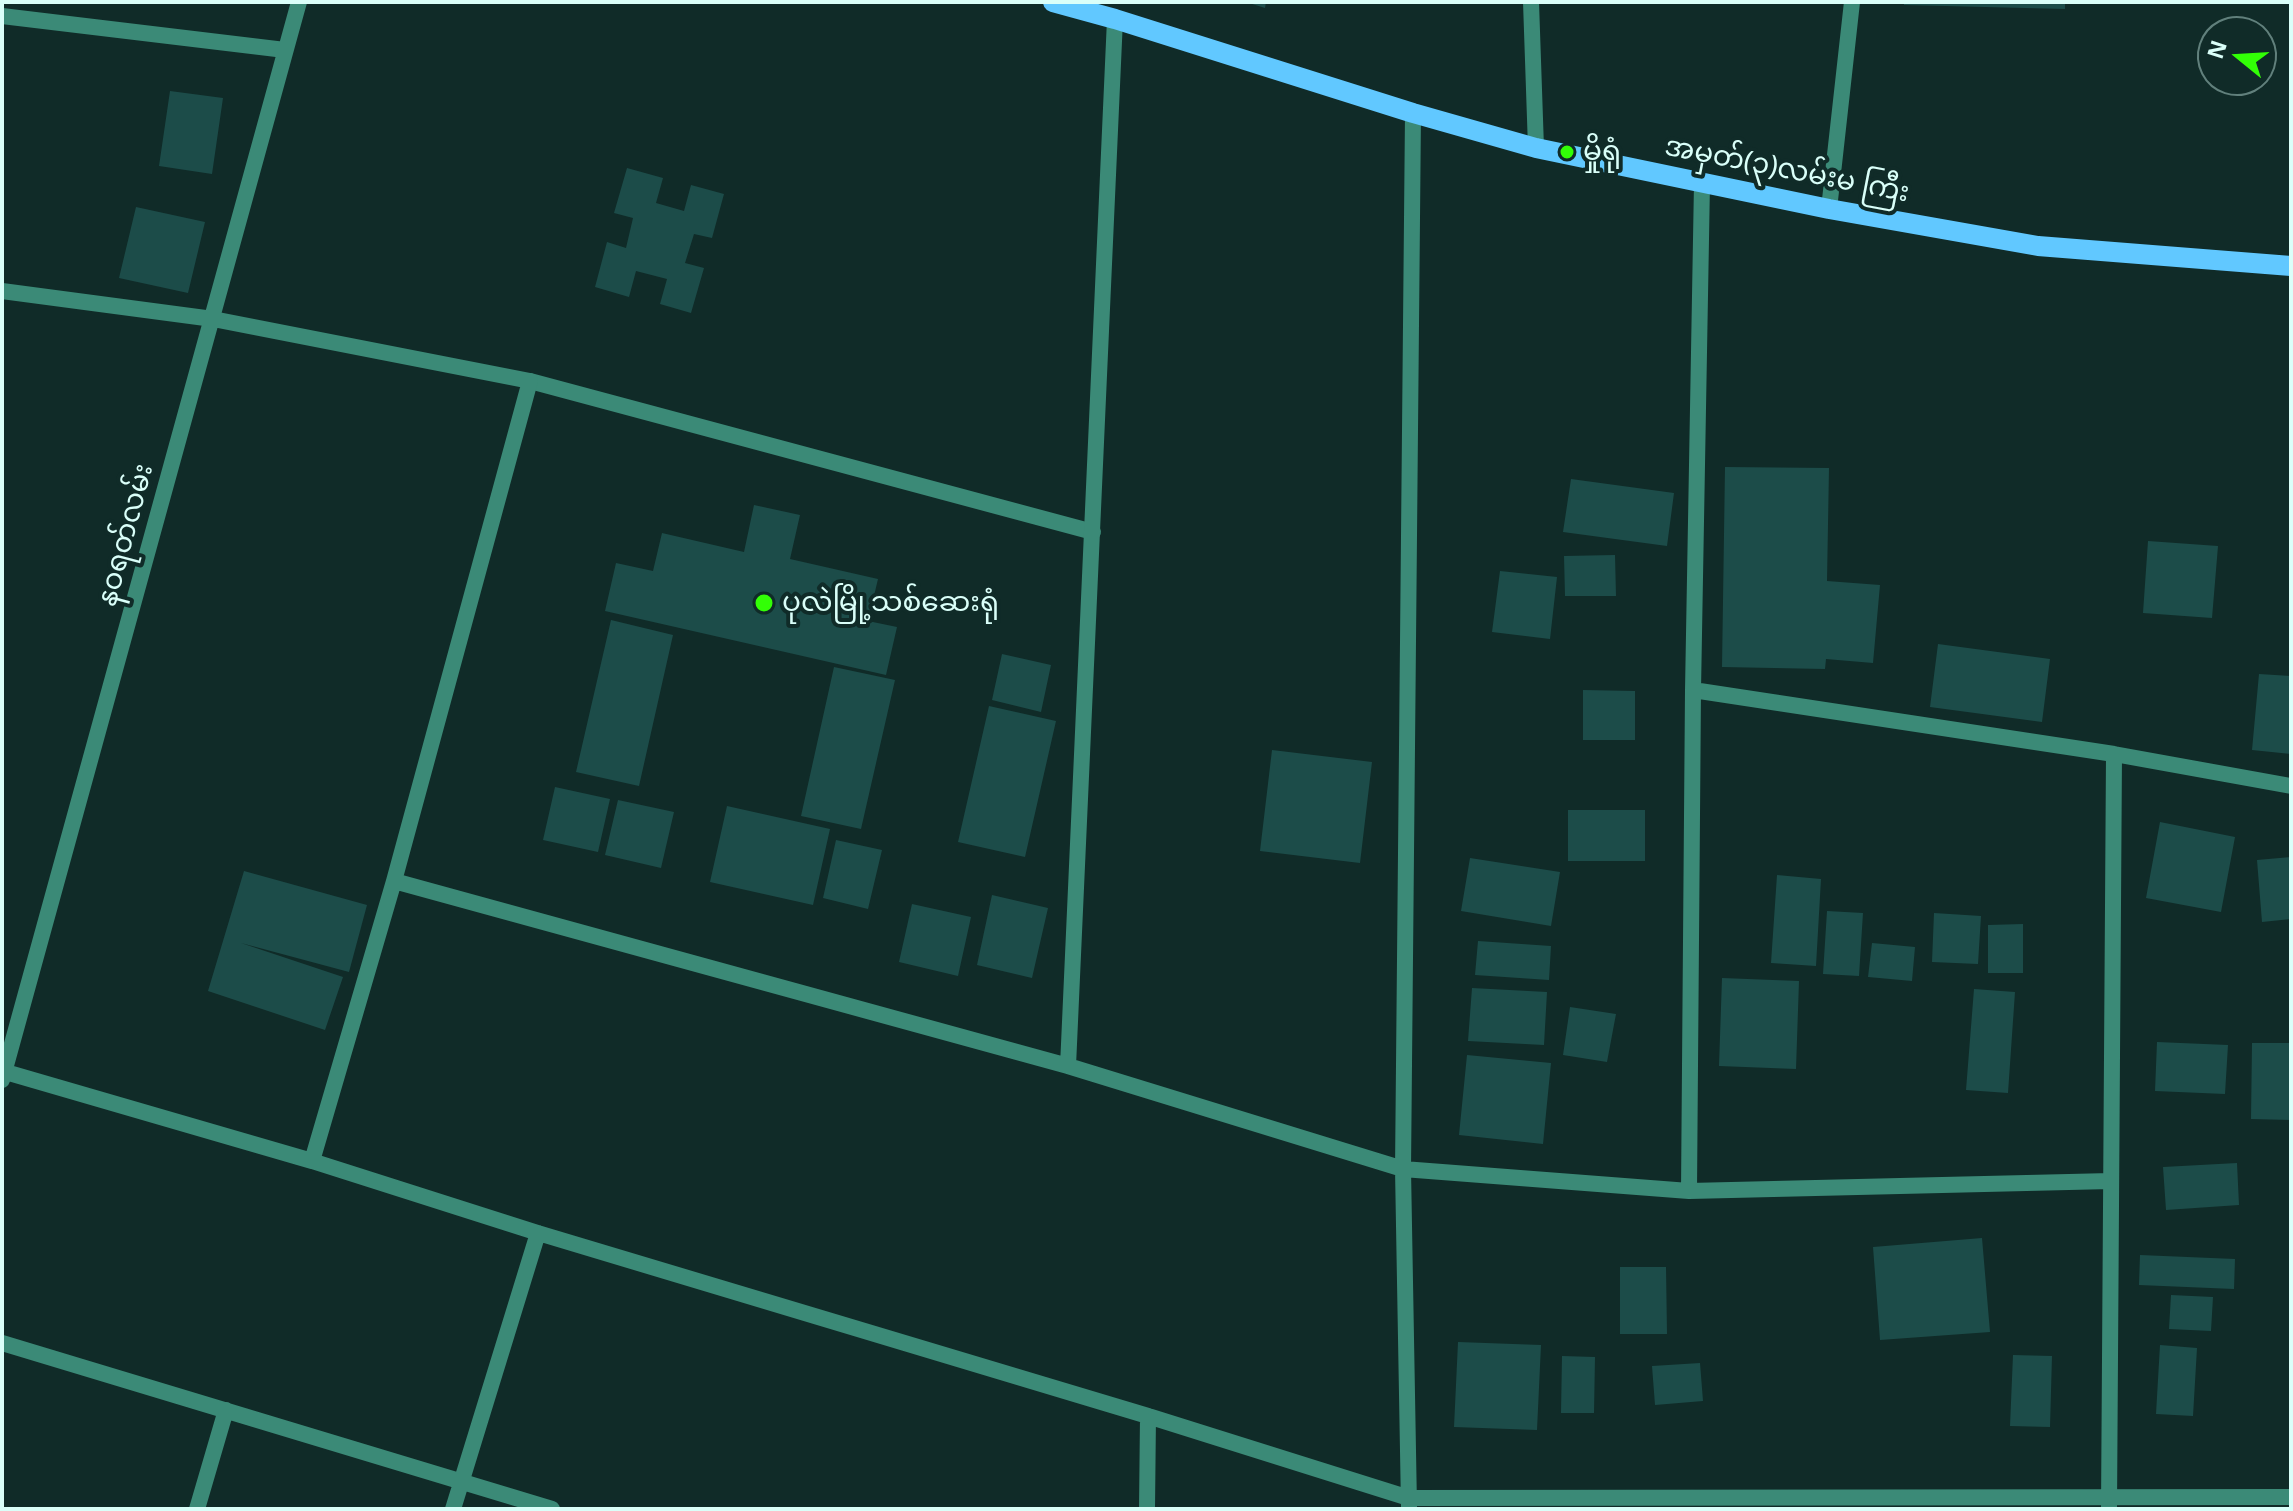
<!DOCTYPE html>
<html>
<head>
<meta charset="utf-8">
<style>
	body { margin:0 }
	#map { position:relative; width:2293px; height:1511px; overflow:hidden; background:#102b28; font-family:"Noto Sans",sans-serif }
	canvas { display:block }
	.frame { position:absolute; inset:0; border:4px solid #dafff9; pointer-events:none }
	.north { position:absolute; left:2197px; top:16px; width:80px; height:80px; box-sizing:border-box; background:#102b28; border:2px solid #61807c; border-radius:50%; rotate:288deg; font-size:22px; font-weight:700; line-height:32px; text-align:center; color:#dafff9 }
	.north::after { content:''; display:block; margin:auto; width:28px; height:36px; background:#32ff06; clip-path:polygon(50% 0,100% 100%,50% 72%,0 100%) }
</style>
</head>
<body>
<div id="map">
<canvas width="2293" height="1511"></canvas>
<div class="frame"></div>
<div class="north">N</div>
</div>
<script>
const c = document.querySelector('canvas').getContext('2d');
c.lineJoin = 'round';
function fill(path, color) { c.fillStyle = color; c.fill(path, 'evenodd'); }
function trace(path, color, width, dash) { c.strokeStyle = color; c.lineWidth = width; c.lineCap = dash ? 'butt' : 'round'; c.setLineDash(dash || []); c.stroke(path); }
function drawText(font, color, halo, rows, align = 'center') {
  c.font = font + ' "Noto Sans","Noto Sans Myanmar",sans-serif'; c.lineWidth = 8; c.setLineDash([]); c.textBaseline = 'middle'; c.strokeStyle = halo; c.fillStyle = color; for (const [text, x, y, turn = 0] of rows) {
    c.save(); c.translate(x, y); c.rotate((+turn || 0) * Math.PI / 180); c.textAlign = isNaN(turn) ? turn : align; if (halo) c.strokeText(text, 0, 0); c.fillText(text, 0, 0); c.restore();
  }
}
const building = new Path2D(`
	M1246,2h20l-1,6z
	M1904,2h161v7l-161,-4z
	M170,91l53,7 -11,76 -53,-8z
	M627,168l36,10 -7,25 28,8 7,-26 33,9 -12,44 -18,-4 -9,29 19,5 -13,45 -31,-9 7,-25 -31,-8 -7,26 -34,-10 12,-45 19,6 7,-30 -19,-5z
	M136,207l69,15 -17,71 -69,-15z
	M1725,467l104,1 -2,113 53,4 -7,78 -47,-4 -1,10 -103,-2z
	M1571,479l103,14 -7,53 -104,-14z
	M754,505l46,10 -10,44 88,20 -10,42 29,6 -11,48 -281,-64 11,-48 37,8 9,-38 82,19z
	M2148,541l70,5 -6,72 -69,-5z
	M1615,555l1,41h-51l-1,-40z
	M1500,571l57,6 -7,62 -58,-7z
	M611,620l62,15 -34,151 -63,-14z
	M1938,644l112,15 -8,63 -112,-15z
	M1002,654l49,11 -10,47 -49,-12z
	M834,667l61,13 -34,149 -60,-13z
	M2259,674l32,2v78l-39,-4z
	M1583,690l52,1v49h-52z
	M989,706l67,15 -31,136 -67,-15z
	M1272,750l100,12 -12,101 -100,-12z
	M555,787l55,12 -12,53 -55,-12z
	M618,800l56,12 -13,56 -56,-13z
	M727,806l103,23 -17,76 -103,-23z
	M1568,810h77v51h-77z
	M2160,822l75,15 -14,75 -75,-14z
	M836,840l46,10 -14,59 -45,-11z
	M2291,857v62l-29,3 -5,-62z
	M1470,858l90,14 -9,54 -90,-15z
	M244,871l123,34 -18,67 -108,-29 102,34 -18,53 -117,-39z
	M1777,875l44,4 -5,87 -45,-3z
	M992,895l56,13 -16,70 -55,-13z
	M912,904l59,13 -13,59 -59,-14z
	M1827,911l36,2 -4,63 -36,-2z
	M1934,913l47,3 -3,48 -46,-2z
	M2023,924v49h-35v-48z
	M1478,941l73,5 -2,34 -74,-5z
	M1872,943l43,4 -3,34 -44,-4z
	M1722,978l77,3 -3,88 -77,-3z
	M1472,988l75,4 -3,53 -76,-4z
	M1974,989l41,3 -7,101 -42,-3z
	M1570,1007l46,7 -9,48 -44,-7z
	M2157,1042l71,3 -3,49 -70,-3z
	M2252,1043h39v77l-40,-1z
	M1467,1055l84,8 -8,81 -84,-9z
	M2237,1163l2,42 -73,5 -3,-43z
	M1982,1238l8,94 -110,8 -7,-93z
	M2140,1255l95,4 -1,30 -95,-4z
	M1620,1267h46l1,67h-47z
	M2171,1295l42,2 -2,34 -42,-2z
	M1458,1342l83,3 -4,85 -83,-3z
	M2160,1345l37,3 -4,68 -37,-2z
	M2013,1355l39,1 -2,71 -40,-1z
	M1562,1356l33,1 -1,56h-33z
	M1700,1363l3,38 -48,4 -3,-39z`);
const service = new Path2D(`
	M530,381l563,151`);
const minor = new Path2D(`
	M1531,2l5,146
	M2,16l283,34
	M1829,209l23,-207
	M2,291l211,28 317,62 -136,500 -82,280
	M1693,690l421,64 177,32
	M394,881l674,185 335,103 286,22 422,-10
	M1068,1066l47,-1047
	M2,1071l310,90 226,72 610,183 261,82 882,-1
	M2,1080l297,-1078
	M1689,1191l4,-501 9,-507
	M2,1343l550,166
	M1409,1507l-6,-338 10,-1056
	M197,1509l29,-99
	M453,1509l85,-276
	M1147,1509l1,-93
	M2109,1509l5,-755`);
const primary = new Path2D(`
	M1053,2l62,17 298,94 123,35 293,61 209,37 253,20`);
const markers = [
	[1567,152,8,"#32ff06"],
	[764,603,10,"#32ff06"]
];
const poiNames = [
	["မှိုရုံ",1583,152],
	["ပုလဲမြို့သစ်ဆေးရုံ",782,603]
];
const streetNames = [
	["အမှတ်(၃)လမ်းမ ကြီး",1787,170,11],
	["နဝရတ်လမ်း",126,535,-75]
];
fill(building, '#1c4c49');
trace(service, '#3b8a77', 16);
trace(minor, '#3b8a77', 16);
trace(primary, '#61c8ff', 20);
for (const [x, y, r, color] of markers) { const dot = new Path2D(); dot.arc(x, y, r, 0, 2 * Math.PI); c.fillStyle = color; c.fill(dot); trace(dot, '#102b28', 3); }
drawText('28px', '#dafff9', '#102b28', poiNames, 'left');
drawText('28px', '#dafff9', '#102b28', streetNames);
</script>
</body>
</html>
